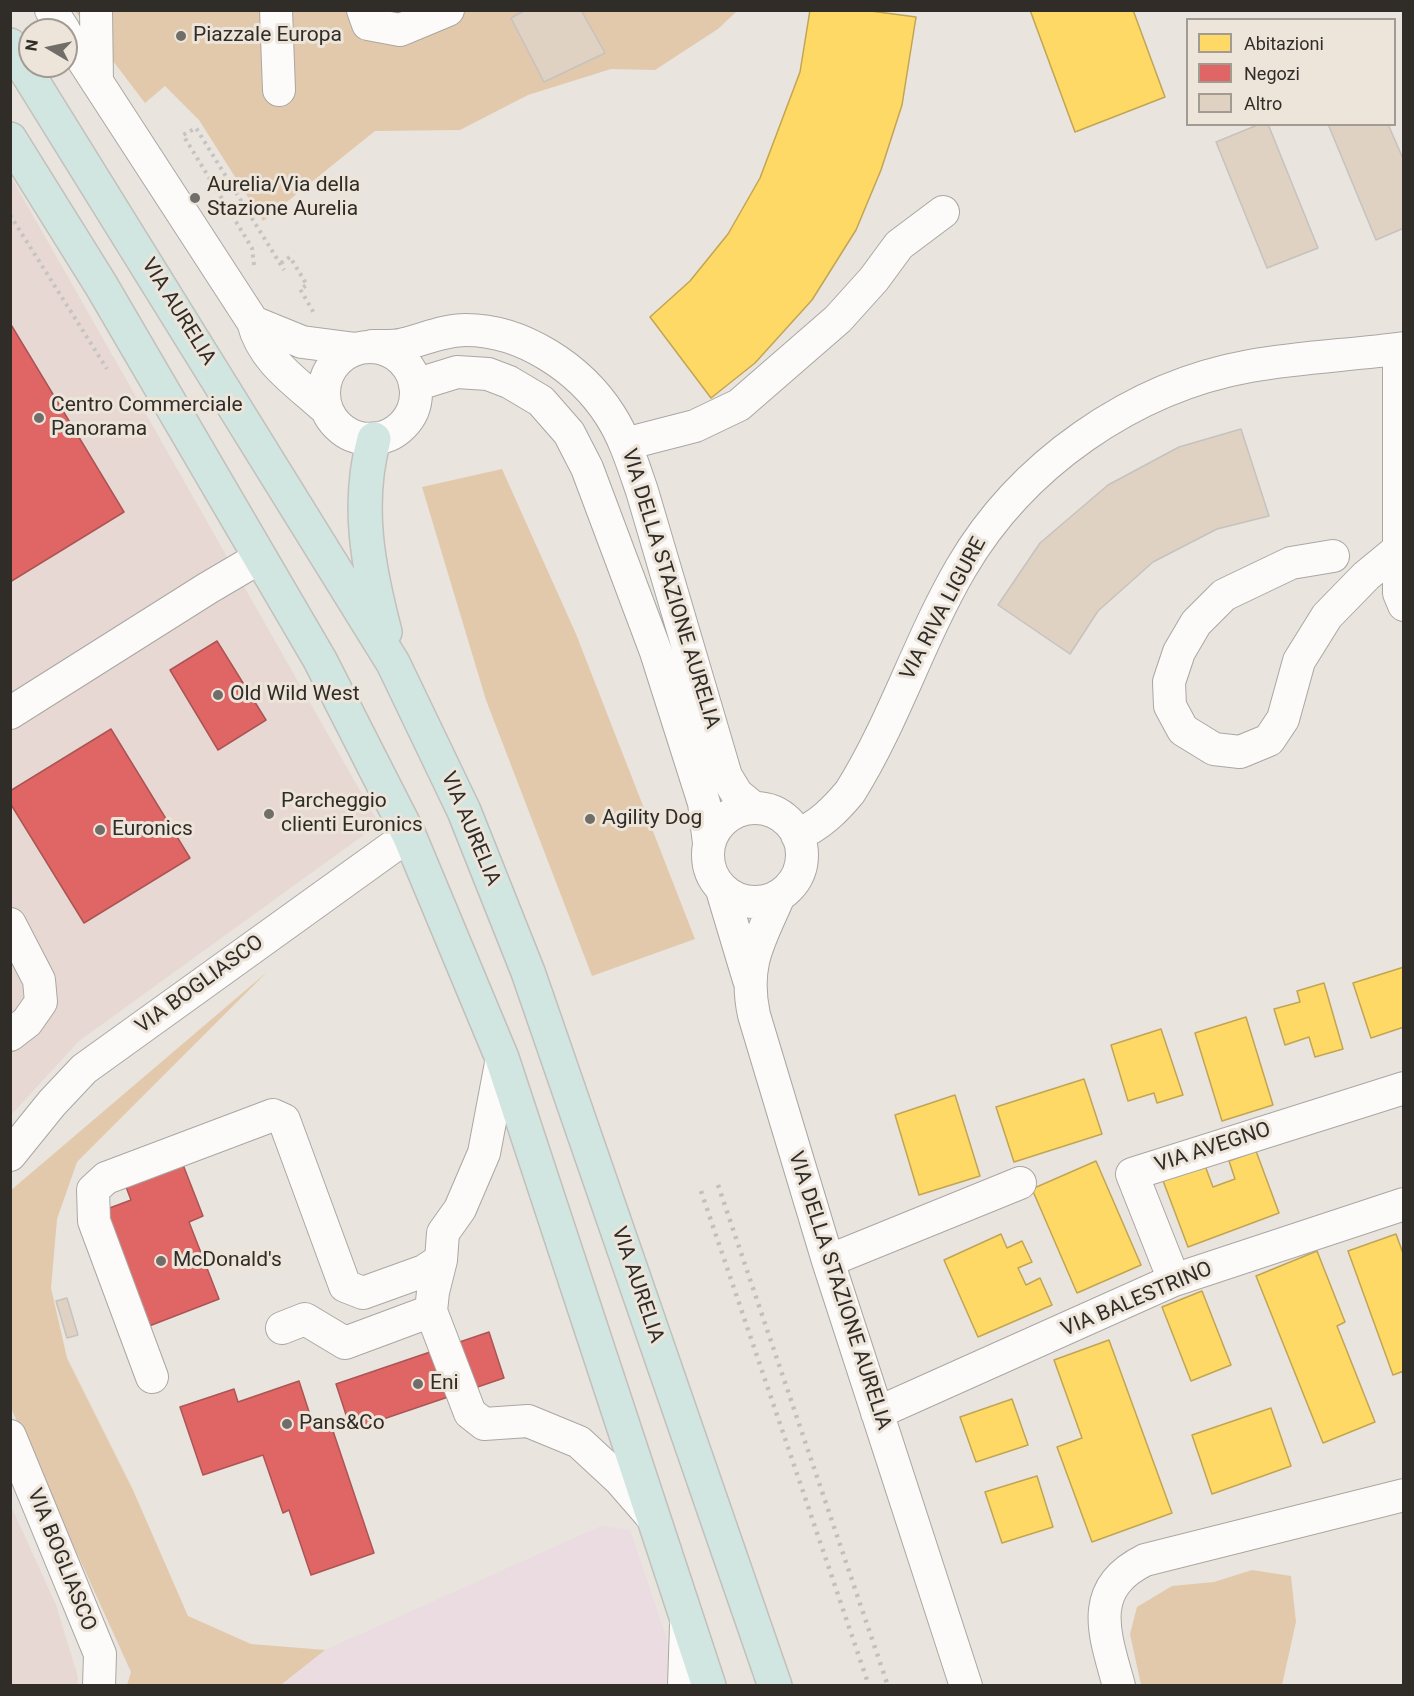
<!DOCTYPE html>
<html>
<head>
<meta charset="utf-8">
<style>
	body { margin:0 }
	#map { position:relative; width:1414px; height:1696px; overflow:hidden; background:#e9e4de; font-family:Roboto,sans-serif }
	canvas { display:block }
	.frame { position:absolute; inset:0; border:12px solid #302d29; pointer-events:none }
	.legend { position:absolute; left:1186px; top:18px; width:210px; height:108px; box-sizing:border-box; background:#ede4da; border:2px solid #a19b93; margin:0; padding:8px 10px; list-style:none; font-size:18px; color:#302d29 }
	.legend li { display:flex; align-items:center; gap:12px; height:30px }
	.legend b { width:30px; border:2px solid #a19b93 }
	.north { position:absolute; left:18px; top:18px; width:60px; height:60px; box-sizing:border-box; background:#ede4da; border:2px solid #a19b93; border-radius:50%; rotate:279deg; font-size:16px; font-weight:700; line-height:24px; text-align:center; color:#302d29 }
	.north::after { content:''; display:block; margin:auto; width:21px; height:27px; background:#716d68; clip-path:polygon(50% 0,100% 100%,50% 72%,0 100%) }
</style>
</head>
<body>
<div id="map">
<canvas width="1414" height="1696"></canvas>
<div class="frame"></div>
<ul class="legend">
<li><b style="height:16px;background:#ffd966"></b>Abitazioni</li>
<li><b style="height:16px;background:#e06666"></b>Negozi</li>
<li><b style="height:16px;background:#dfd2c3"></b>Altro</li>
</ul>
<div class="north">N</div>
</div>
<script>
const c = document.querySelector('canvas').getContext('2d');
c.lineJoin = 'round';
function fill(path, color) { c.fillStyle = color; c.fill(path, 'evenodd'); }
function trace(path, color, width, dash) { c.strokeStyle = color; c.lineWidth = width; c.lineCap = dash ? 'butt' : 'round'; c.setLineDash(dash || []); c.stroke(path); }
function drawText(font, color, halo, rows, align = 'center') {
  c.font = font + ' Roboto,sans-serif'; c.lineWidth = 6; c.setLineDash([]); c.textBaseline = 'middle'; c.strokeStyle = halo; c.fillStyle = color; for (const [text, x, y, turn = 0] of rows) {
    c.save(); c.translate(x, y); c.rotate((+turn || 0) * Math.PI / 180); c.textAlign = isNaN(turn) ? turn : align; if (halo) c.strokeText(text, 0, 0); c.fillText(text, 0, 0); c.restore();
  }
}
const commercial = new Path2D(`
	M10,175l369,649 -300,217 -68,74z
	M11,1506l45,99 22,72 -1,8h-66z`);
const medical = new Path2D(`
	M601,1526l29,4 52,155 -401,1 44,-36z`);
const green = new Path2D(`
	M75,11h662l-19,18 -63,41 -44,-1 -83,26 -68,35 -85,1 -112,90 -64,-101 -34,-34 -20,17z
	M502,469l74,165 119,305 -103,37 -106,-276 -64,-213z
	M267,972l-190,190 -20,57 -6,69 16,70 66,132 55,126 63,28 74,6 -44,35h-154l4,-13 -120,-264 -1,-217z
	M1252,1570l39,6 5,46 -14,63h-141l-11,-51 7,-27 35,-21 42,-4z`);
const homes = new Path2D(`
	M810,10h53l53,7 -14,88 -21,65 -25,60 -44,70 -57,63 -44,35 -61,-81 40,-36 38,-47 32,-56 40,-106z
	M1030,10h103l32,87 -90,35z
	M1404,967v60l-33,11 -18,-55z
	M1324,983l19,66 -28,8 -6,-20 -24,8 -11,-36 26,-7 -3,-11z
	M1246,1017l27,88 -51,16 -27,-88z
	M1161,1029l22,66 -26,8 -3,-10 -26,8 -17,-56z
	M1084,1079l18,55 -88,28 -18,-55z
	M955,1095l25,81 -61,19 -24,-80z
	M1256,1151l23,62 -91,34 -26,-69 42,-15 9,24 22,-8 -6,-18z
	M1096,1161l45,104 -64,28 -45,-104z
	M1001,1234l6,14 15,-7 10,21 -14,6 8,17 14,-7 12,27 -74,32 -34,-77z
	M1396,1234l8,22v115l-11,4 -45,-124z
	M1317,1251l28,71 -8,4 38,96 -52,21 -67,-167z
	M1202,1291l29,74 -40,16 -29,-74z
	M1109,1340l63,173 -80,29 -35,-95 25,-9 -28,-78z
	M1012,1399l16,46 -52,17 -16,-45z
	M1271,1408l20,58 -79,28 -20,-59z
	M1037,1476l16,51 -51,16 -17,-51z`);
const shops = new Path2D(`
	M10,323l114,189 -114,70z
	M217,641l49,79 -48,30 -48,-80z
	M111,729l79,129 -106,65 -74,-120v-12z
	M180,1157l23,59 -14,6 30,77 -75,29 -45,-116 32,-12 -8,-21z
	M489,1332l15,46 -153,52 -15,-46z
	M299,1381l14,43 16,-5 45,134 -63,22 -22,-65 -6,3 -20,-58 -60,20 -23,-68 54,-18 4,13z`);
const building = new Path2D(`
	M526,10h55l24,43 -61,29 -33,-64z
	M1260,124h8l50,124 -51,20 -51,-126z
	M1328,124h60l16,37v67l-28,12z
	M1241,429l28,87 -52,13 -64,33 -55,49 -28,43 -72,-49 42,-62 68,-58 71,-38z
	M67,1298l11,37 -11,3 -11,-37z`);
const path = new Path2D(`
	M10,215l97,154
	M281,263l9,-6 17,28 -7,4 14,24
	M254,265l-2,-17 -69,-113 13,-7 88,142`);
const minor = new Path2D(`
	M51,10l13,20
	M96,10l1,72
	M276,10l3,80
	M363,10l5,14 32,6 48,-20
	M66,34l187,288c10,40 45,61 74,88
	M253,322l49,20 54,7
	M372,346c10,0 22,1 32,-2 21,-5 40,-14 62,-14 56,0 114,38 144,85 15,23 23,50 32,76l84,285 11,18 17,14
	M324 393a46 46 0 1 1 92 0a46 46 0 1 1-92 0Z
	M1399,349v244l5,12
	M415,385l42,-13 31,2 21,8 32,19 28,32 18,35 69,184 48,151 5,40
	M625,444l70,-18 44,-21 99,-86 36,-40 25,-34 44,-33
	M1333,556l-42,7 -67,32 -28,28 -17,29 -10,30 1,24 13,24 31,19 26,3 29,-12 14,-21 16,-58 28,-45 39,-40 34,-28
	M10,713l198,-125 51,-30
	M708 855a47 47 0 1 1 94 0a47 47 0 1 1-94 0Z
	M797,835c22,-9 38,-25 53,-43 44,-70 69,-152 111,-224 60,-103 171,-181 289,-202 51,-9 103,-11 154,-18
	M722,890l27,90
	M779,896c-19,44 -36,68 -25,119l74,246 138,425
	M10,924l29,56 2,22 -14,20 -17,13
	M502,1058l-18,95 -24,56 -17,24 -2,27 -8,32 -2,19 39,102 14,11 44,-3 51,21 41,38 33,38
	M10,1155l42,-52 32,-34 325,-234
	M828,1261l192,-78
	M1174,1280l-42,-106 272,-86
	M282,1328l23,-9 40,24 86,-32
	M152,1377l-58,-156 -1,-31 13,-12 167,-63 11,5 61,166 18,7 61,-22 17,-11
	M877,1413l297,-133 230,-76
	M10,1436l90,218 -1,32
	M684,1686l2,-61
	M1119,1686c-14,-51 -33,-97 26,-126l259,-65`);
const highway = new Path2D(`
	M10,45l383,618 71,148 64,161 247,714
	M10,139l91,146 219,375 89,175 93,223 207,628
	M374,439c-18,65 -6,128 11,193`);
const rail = new Path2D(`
	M718,1185l170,501
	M701,1191l168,495`);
const markers = [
	[181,36,6,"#716d68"],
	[195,198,6,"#716d68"],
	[39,418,6,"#716d68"],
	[218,695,6,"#716d68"],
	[269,814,6,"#716d68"],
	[590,819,6,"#716d68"],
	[100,830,6,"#716d68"],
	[161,1261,6,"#716d68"],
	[418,1384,6,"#716d68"],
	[287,1424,6,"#716d68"]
];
const poiNames = [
	["Piazzale Europa",193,36],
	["Aurelia/Via della",207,186],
	["Stazione Aurelia",207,210],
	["Centro Commerciale",51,406],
	["Panorama",51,430],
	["Old Wild West",230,695],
	["Parcheggio",281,802],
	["clienti Euronics",281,826],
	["Agility Dog",602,819],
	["Euronics",112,830],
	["McDonald's",173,1261],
	["Eni",430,1384],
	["Pans&Co",299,1424]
];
const streetNames = [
	["VIA AURELIA",178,312,58],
	["VIA DELLA STAZIONE AURELIA",670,589,73],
	["VIA RIVA LIGURE",944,609,-62],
	["VIA AURELIA",470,829,67],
	["VIA BOGLIASCO",200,985,-36],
	["VIA AVEGNO",1213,1148,-18],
	["VIA AURELIA",637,1285,71],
	["VIA DELLA STAZIONE AURELIA",839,1291,72],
	["VIA BALESTRINO",1137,1300,-23],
	["VIA BOGLIASCO",61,1560,68]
];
fill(commercial, '#e8d8d4');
fill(medical, '#eadce1');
fill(green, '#e2c9ac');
fill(homes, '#ffd966');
trace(homes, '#c1a554', 1.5);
fill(shops, '#e06666');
trace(shops, '#ab5554', 1.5);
fill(building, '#dfd2c3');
trace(building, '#c6c2be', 1.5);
trace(minor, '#aaa7a3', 34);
trace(highway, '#c2c0bc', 36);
trace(path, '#c6c4c2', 4, [3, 4.5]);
trace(minor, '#fcfbfa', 32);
trace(highway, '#d1e5e1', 33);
trace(rail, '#c2c0bf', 4.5, [3, 6]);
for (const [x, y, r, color] of markers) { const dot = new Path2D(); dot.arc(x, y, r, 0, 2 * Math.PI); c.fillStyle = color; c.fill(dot); trace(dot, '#ede4da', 2); }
drawText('21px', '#302d29', '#ede4da', poiNames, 'left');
drawText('21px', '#302d29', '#ede4da', streetNames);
</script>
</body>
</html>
